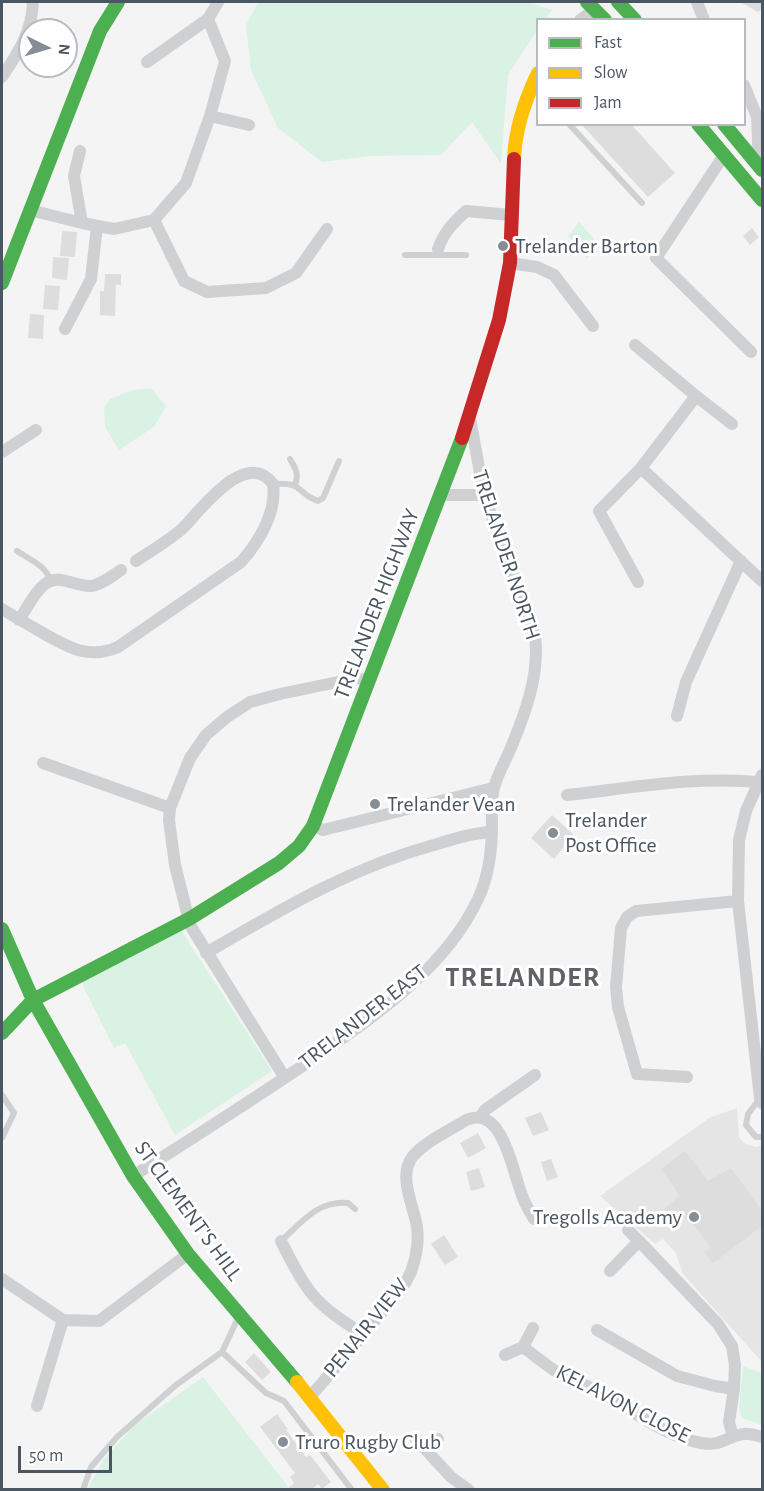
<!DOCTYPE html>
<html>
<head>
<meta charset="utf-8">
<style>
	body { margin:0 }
	#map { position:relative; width:764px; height:1491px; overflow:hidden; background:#f4f4f4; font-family:"Alegreya Sans",sans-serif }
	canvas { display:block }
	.frame { position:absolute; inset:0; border:3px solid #4a5661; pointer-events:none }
	.legend { position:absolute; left:536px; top:18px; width:210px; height:108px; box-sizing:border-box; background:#fff; border:2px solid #b7bbc0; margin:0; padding:8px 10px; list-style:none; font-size:18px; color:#4a5661 }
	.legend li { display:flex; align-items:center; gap:12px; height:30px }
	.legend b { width:30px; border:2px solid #b7bbc0 }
	.north { position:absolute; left:18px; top:18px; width:60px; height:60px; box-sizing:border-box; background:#fff; border:2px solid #b7bbc0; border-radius:50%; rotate:95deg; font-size:16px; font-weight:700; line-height:24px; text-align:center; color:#4a5661 }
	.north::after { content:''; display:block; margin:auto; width:21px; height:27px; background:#868d94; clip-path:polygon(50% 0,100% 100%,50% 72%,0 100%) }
	.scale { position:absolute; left:18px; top:1446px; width:94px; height:27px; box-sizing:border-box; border:3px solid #4a5661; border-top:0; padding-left:8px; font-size:18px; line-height:21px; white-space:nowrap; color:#4a5661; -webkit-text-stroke:4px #fff; paint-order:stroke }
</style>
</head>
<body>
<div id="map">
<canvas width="764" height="1491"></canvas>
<div class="frame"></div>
<ul class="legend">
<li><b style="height:8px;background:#4caf50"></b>Fast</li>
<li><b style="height:8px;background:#ffc107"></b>Slow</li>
<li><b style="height:8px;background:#c62828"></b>Jam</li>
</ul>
<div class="north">N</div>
<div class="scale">50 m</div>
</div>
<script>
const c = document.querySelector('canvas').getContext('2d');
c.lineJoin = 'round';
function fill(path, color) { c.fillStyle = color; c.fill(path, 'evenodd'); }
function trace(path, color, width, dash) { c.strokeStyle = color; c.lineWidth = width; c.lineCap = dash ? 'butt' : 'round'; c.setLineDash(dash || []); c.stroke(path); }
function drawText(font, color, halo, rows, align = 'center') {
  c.font = font + ' "Alegreya Sans",sans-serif'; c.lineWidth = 6; c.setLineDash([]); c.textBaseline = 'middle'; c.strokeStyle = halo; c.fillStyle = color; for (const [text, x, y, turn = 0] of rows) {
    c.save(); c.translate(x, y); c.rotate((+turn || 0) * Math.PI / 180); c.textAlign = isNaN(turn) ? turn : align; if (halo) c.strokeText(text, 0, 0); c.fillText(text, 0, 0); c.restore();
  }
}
const education = new Path2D(`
	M737,1108l2,29 6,7 11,3 6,-2v217l-79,-88 -8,-22 -12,-13 -8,5 -55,-48 109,-78z`);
const green = new Path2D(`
	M258,2h271l23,8 -6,9 -8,1 -1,11 -29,44 -7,89 -29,-42 -31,33 -69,1 -50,6 -44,-34 -27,-58 -5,-45z
	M579,222l21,24 -13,12 -19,-22z
	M151,388l15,18 -11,20 -36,24 -14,-23 -1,-20 6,-8 23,-9z
	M179,927l93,144 -97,64 -50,-92 -11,5 -31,-62 1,-9z
	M743,1366l19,7v52l-20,-7 -3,-10z
	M203,1377l87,112 -203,1 17,-31 31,-34z`);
const building = new Path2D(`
	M740,2h22v7l-4,3z
	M581,124h50l44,49 -27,24z
	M752,228l7,9 -9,8 -7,-9z
	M62,231l15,1 -2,25 -15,-1z
	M53,257l16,1 -2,22 -15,-2z
	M105,274h16v11l-5,-1 -1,32 -15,-1v-24h4z
	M45,285l15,1 -2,24 -15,-1z
	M30,314l14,1 -1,24 -15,-1z
	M552,815l22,20 -20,24 -23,-21z
	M541,1112l8,18 -16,6 -8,-18z
	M478,1133l8,15 -18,10 -8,-15z
	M685,1151l23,30 23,-13 31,43v15l-49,37 -9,-11 7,-5 -25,-32 -11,8 -11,-14 16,-13 -19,-27z
	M551,1159l7,18 -11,4 -6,-19z
	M479,1168l6,19 -14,4 -5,-19z
	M444,1235l14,22 -13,8 -14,-21z
	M254,1353l17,19 -9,8 -17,-18z
	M277,1414l11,15 -2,1 20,27 4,-2 21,27 -9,7 -4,-5 -7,6h-25l8,-7 -4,-6 5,-4 -35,-46z`);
const lane = new Path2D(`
	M569,124l73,79
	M405,255h61
	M290,459c6,10 9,15 5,26
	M273,484c32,-2 21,8 45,17l5,-3 16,-37
	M17,551c12,8 31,16 33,30
	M2,1095l12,18 -12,25
	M760,1098l-12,16 -2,11 10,12h6
	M281,1241c21,-19 37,-41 67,-38l7,6
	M222,1352l44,41 18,8 68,89
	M83,1490l8,-23 26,-30 59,-52 46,-33 16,-34`);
const street = new Path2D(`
	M697,2l7,18
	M580,20l15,-11
	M147,62l61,-43
	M2,77c16,-24 30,-45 31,-75
	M744,85l13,32 2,47
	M210,116l39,9
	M80,151l-6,25 8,47
	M724,155l-68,103 95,94
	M30,210l52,13 32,6 40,-9 32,-37 24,-67 15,-55 -17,-42 10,-17
	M154,220l30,61 23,11 59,-4 30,-15 31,-44
	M438,249c6,-17 15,-26 28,-38l45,4
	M510,263l27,4 17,8 39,51
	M65,329l26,-50 6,-53
	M635,345l61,51 -55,72 121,113
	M696,396l36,28
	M2,452l34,-22
	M441,495h43
	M638,582l-39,-71 42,-43
	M2,609c13,8 27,16 41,24 25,14 46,27 75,14l123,-85c18,-20 36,-50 32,-78 -27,-37 -73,27 -91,45 -14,12 -31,22 -46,32
	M19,620c8,-11 15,-28 26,-36 14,-11 30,3 46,2 10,-1 21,-10 30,-16
	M677,716l9,-34 55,-121
	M43,763l127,45
	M762,775l-16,36 -7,29 -1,61 22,197 2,5
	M567,795c64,-7 128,-19 192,-13
	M313,826l10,4 170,-42
	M206,953c74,-43 144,-85 228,-108 19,-6 38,-12 58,-13
	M687,1077l-50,-3 -19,-67 -2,-20 5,-59 6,-11 9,-6 102,-10
	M285,1078l-95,-153 -15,-60 -6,-45 1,-12 20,-50 16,-23 21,-18 23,-15 30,-8 77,-16 12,3
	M480,1118l5,-8 50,-35
	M133,1176c63,-40 126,-80 187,-122 60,-42 126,-87 158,-155 11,-23 14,-49 14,-75 0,-11 -1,-25 2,-36 3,-13 11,-26 16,-38 15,-36 30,-75 25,-114l-51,-141 -14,-77
	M628,1230l11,11
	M281,1241c9,18 18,37 31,53 14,17 34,29 52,41
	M610,1271l29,-30 79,83 14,22 3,19 -1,24 -5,33 4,15
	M2,1279l61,41 36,1 89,-67
	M597,1330l80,46 38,10 19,3
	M523,1347c15,11 29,23 45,32 9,4 18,6 26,10 36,18 66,46 107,54 21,4 25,-7 43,-9 6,-1 13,2 18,3
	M505,1355l18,-8 10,-19
	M310,1397c24,-28 48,-55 71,-84 11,-13 23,-25 30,-41 5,-14 8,-30 6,-45 -3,-21 -20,-51 -4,-71 13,-15 36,-25 53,-36 9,-4 19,-3 26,4 16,15 23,54 31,74 3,8 7,14 11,21
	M37,1406l26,-86
	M415,1438l36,39 18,13
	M428,1451l10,-12`);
const fast = new Path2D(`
	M587,2l18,18
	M618,2l17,18
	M698,124l64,76
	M724,124l38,46
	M2,283l98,-252 18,-29
	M2,929l31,71 100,176 55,78 109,128
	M2,1033l31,-33 156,-81 90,-56 20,-17 14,-20 149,-388`);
const slow = new Path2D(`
	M514,159c1,-29 11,-59 24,-86
	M297,1382l86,108`);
const jam = new Path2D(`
	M462,438l37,-118 11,-57 4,-104`);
const markers = [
	[503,246,6,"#868d94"],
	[375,804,6,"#868d94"],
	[553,833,6,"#868d94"],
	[694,1217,6,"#868d94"],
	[283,1442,6,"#868d94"]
];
const poiNames = [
	["Trelander Barton",515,246],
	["Trelander Vean",387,804],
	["Trelander",565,820],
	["Post Office",565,845],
	["Tregolls Academy",682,1217,"right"],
	["Truro Rugby Club",295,1442]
];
const streetNames = [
	["TRELANDER NORTH",506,555,72],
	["TRELANDER HIGHWAY",377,604,-69],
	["TRELANDER EAST",363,1017,-38],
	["ST CLEMENT'S HILL",188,1211,54],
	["PENAIR VIEW",366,1328,-51],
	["KEL AVON CLOSE",623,1404,27]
];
const districtNames = [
	["TRELANDER",523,978]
];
fill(education, '#e6e5e6');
fill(green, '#d9f2e3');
fill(building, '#ddddde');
trace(lane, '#ced0d2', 6);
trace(street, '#ced0d2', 12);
trace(fast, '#4caf50', 14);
trace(slow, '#ffc107', 14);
trace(jam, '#c62828', 14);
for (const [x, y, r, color] of markers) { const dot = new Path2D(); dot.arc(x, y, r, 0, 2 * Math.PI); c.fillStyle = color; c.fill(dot); trace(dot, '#fff', 2); }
drawText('22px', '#4a5661', '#fff', poiNames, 'left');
drawText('22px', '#4a5661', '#fff', streetNames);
c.letterSpacing = '1.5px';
drawText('bold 28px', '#5f6368', '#fff', districtNames);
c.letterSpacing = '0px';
</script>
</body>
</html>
